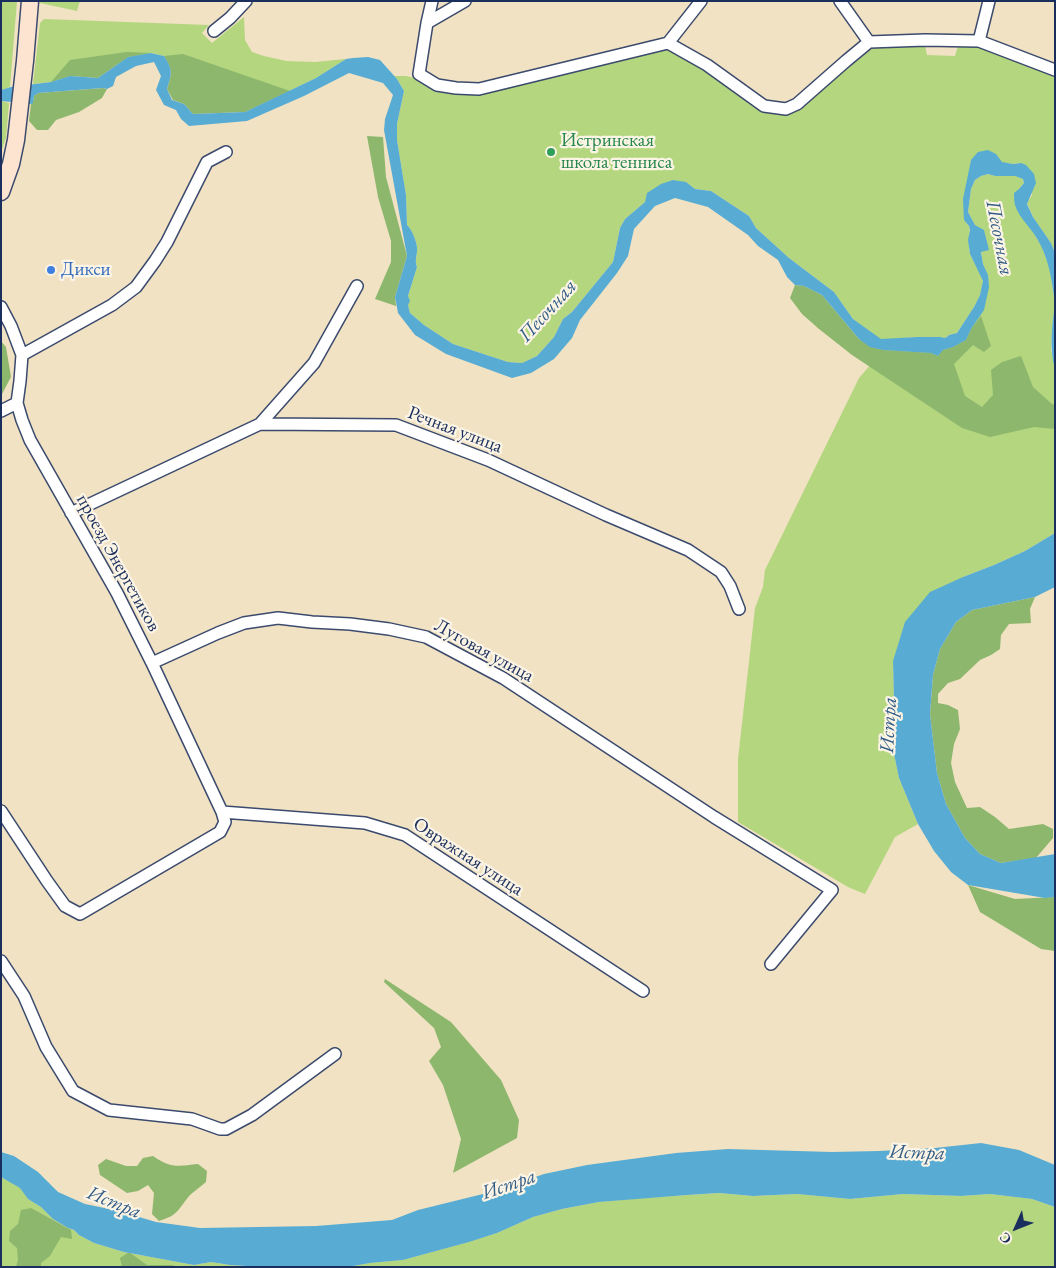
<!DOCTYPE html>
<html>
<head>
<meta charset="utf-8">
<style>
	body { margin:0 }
	#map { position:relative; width:1056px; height:1268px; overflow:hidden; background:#f0e2c3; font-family:"EB Garamond",serif }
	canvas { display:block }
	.frame { position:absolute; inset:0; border:2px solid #1b2f5e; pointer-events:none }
	.north { position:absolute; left:991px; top:1203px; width:50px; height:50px; -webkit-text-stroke:4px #fcf5e5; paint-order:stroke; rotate:226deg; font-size:14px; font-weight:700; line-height:20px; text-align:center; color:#1b2f5e }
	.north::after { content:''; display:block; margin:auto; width:18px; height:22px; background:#1b2f5e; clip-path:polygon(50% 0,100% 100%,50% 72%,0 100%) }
</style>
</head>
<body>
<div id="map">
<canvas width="1056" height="1268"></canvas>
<div class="frame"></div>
<div class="north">С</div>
</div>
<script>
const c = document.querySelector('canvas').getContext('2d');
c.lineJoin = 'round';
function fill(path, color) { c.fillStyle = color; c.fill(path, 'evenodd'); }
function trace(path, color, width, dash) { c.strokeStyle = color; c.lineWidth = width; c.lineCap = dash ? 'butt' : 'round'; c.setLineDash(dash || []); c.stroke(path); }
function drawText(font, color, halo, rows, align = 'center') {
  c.font = font + ' "EB Garamond",serif'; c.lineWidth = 4.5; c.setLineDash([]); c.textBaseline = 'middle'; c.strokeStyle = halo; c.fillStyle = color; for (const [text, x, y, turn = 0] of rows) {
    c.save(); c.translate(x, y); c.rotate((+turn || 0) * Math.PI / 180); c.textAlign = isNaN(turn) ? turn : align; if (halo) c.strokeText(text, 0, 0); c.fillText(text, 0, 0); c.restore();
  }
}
const green = new Path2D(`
	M1,1h16l-7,86 -8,3z
	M41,1h39l-3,10 -37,-8z
	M244,17l1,23 7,12 12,4 22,5 29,1 31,-3 -30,19 -71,34 -81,-56 -12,-3 -101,29 -18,2 7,-61 4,-4 165,6 -7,8 10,10z
	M925,46l2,9 28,1 3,-10 20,1 77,27v179l-4,-10 -17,-24 -7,-16 5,-8 -11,-32 -8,1 -42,-4 -7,60c1,1 5,6 5,6 2,5 -1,20 1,27 2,8 12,21 13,29 1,14 -19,40 -26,51l-8,2 -2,2 -3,1 -27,-1 -36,3 -28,-21 -19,-27 -45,-34 -33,-30 -7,-12 -38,-25 -16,-2 -9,-7 -41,20 -20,17 -5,9 -7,34 -41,50 -9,7 -9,18 -17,19 -15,7 -14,-1 -55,-18 -29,-19 -14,-12 -2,-8v-9l9,-29c-3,-7 1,-13 0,-20 -1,-7 -5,-16 -10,-22l-1,-30 -9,-55v-16l7,-33 -7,-12 -3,-3h12l16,4 18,12 18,1 213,-45 8,1 82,59c17,9 20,8 37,0l76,-61z
	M1,101l8,2 -3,35 -5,14z
	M988,174l7,2h20l8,3 1,4 -5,6 3,28 9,12 9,14 9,21 6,40 -3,25 -1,20 4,20v164l-30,18 -31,14 -31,12 -70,84 1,41 -6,23 11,53 19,46 -23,13 -30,57 -17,-7 -110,-65v-63l17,-151 8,-21 2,-17 94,-192 24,-28 83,-10 21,-65 -4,-11 -2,-13 5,-1 -2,-19 -9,-6 -7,-13 3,-23 4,-9 6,-4z
	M1,1177l20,11 7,11 13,8 12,12 15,9 6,2 5,5 15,8 30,9 70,13 17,-3 19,3 32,2h-261z
	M719,1193l34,3 44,-2 53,5 53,-5 58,2 29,-2 42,5 23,8v60h-707l22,-4 33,-3 65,-18 29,-9 36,-16 29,-8 37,-7 44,-4z`);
const forest = new Path2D(`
	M126,52l25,1 -23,4 -30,21 -28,-2 -19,6 19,-22z
	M183,54l107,37 -45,21 -52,2 -9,-10 -11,-4 -6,-11c5,-16 6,-18 -3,-33z
	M103,88l4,1 -5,9 -23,14 -23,8 -8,10h-11l-8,-9 2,-17 2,-2 1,-6 4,-3z
	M367,136l16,1 3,40 21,79 -12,41 1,9 -21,-7 16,-37v-21l-13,-44z
	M795,285l9,1 18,9 37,44 24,11 48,3 7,3 5,-6 10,-3 13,-7 5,-11 10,-13 10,30 -7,6 -11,-7 -19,19 11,32 17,11 11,-12 -2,-25 11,-8 19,-6 12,31 19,17 3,1v24l-21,-2 -44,10 -28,-9 -110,-73 -33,-26 -17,-15 -12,-16z
	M1,341l5,6 5,30 -10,19z
	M1035,597l-5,12 1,14 -22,1 -8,11 -1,14 -9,6 -11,5 -20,19 -12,4 -10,11v9l10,2 10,5 2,19 -6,15 -3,19 4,19 12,26 13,-1 15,10 14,12 34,-5 10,5v9l-17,20 -35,5 -21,-9 -15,-16 -19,-34 -9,-31 -7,-59 3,-39 7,-26 16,-27 16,-12z
	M968,885l47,14 40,-2v54l-14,-2 -61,-37z
	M385,979l66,43 50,58 18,40 -2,18 -64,35 8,-34 -18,-54 -14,-24 12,-14 -7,-19 -50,-46z
	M153,1156c19,13 24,10 45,8l9,7 -1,11c-5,4 -11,9 -16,13 -12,14 -11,20 -31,26l-7,-7 2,-21 -6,-8 -10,6 -11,2 -27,-18 -2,-10 8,-6 20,7h11l6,-8z
	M31,1208l40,22 1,9 -11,-2 -11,19 -9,7v4h-25l2,-7 -1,-12 -8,-7 1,-10 8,-7 3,-14z
	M129,1252l18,13h26l2,2h-53l-2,-9z`);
const water = new Path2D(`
	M151,53l13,3c9,14 8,17 3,33l5,11 12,4 9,10 52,-2 71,-34 30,-19 7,-1 15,-1 12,3 17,19 7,12 -7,33v16l9,55 1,30c5,5 9,15 10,22 1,7 -3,13 0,20l-9,29 2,5 -2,4 2,8 14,12 29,19 55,18 14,1 15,-7 17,-19 9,-18 9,-7 41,-50 7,-34 5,-9 20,-17 2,-9 14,-9 12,-4 13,2 9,7 16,2 38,25 7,12 33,30 45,34 19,27 28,20 36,-2h24l3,1 3,-1 2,-2 8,-2 17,-26 6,-12 3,-14 -13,-27 -2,-14 2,-10 -1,-4 -5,-6 -1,-21 8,-39 7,-8 10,-2 8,4 6,8 11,2 8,-1 5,2 8,9 2,9 -9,21 6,13 18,26 4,10v51c-3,-21 -5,-41 -15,-60 -6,-14 -21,-25 -25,-39 -1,-4 -1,-8 -1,-12l5,-4 5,-6 -1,-4 -8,-3h-20l-7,-2 -7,2 -6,4 -4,9 -3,23 7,13 9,5 5,20 -8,2 2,12 5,11 1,12 -5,23 -13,19 -5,11 -13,7 -10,3 -5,6 -7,-3 -48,-3 -13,-3 -11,-8 -37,-44 -18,-9 -9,-1 -8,-8 -9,-17 -20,-14 -10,-11 -40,-28 -33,-9 -20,8 -21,23 -6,27 -11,17 -37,47 -8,18 -18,21 -23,14 -19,5 -66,-24 -31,-19 -17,-22 -3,-16 12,-41 -23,-126 1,-11 8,-24 -10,-12 -34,-10 -45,23 -57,25 -58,5 -8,-7 -5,-9 -12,-5 -8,-15 5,-14 -7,-14 -18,4 -20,11 -3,9 -6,3 -4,-1 -65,5 -4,3 -1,7 -2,1 -30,-3v-11l10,-3 40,-5 19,-6 28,2 30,-21z
	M1055,304v65c-6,-20 -3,-44 0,-65z
	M1055,533v54l-20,10 -63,13 -16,12 -16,27 -7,26 -3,39 7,59 9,31 19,34 15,16 21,9 54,-9v43l-10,1 -77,-13 -17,-13 -17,-21 -16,-27 -19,-46 -11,-53 6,-23 -1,-41 12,-39 25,-30 33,-15 31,-12 31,-14z
	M981,1143l38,7 36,15v42l-23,-8 -42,-5 -29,2 -58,-2 -53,5 -53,-5 -44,2 -34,-3 -32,2 -88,7 -37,7 -29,8 -36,16 -28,9 -66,18 -33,3 -22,4h-86l-32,-2 -19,-3 -17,3 -70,-13 -30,-9 -15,-8 -5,-5 -6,-2 -15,-9 -12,-12 -13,-8 -8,-11 -19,-11v-25l13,4 24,16 20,20 27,12 34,7 37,11 44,6 116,-2 76,-6 26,-10 77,-19 49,-17 43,-9 89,-12 52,-4 104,3 47,-1 56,-3z`);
const minor = new Path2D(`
	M432,1l-5,22 -8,51 18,11 19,3 23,1 189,-46 39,22 57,41 22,3 11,-5 49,-43 23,-19 56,-2 54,1 76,29
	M840,1l29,41
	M427,23l38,-22
	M214,31l16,-13 16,-17
	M979,41l10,-40
	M668,43l33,-42
	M1,307l10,19 11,29 -2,26 -3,22 5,17 8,20 87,153 35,70 70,149 3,10 -5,10 -140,82 -15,-8 -18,-25 -46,-70
	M22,355l90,-50 24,-18 19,-26 12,-19 40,-80 19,-10
	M1,411l16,-8
	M260,424l54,-61 43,-77
	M71,513l189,-89 136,1 92,35 118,55 82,35 33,22 9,14 9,23
	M152,663l66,-30 26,-10 34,-5 34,4 38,2 39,5 37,8 77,41 211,139 118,73 -61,74
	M222,812l143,11 40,12 238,156
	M1,961l23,35 22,51 27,44 36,19 83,9 28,10h6l26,-14 83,-61`);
const secondary = new Path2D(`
	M1,192l10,-28 5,-24 9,-79 5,-60`);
const markers = [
	[551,152,5,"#2e9e5b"],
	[51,270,5,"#3f7fe0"]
];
const leisureNames = [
	["Истринская",561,141],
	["школа тенниса",561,163]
];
const shopNames = [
	["Дикси",61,270]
];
const streetNames = [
	["Речная улица",455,430,21],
	["проезд Энергетиков",118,563,61],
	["Луговая улица",484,651,29],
	["Овражная улица",468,857,33]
];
const waterNames = [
	["Песочная",999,238,79],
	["Песочная",548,311,-48],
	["Истра",889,725,-87],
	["Истра",917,1153,2],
	["Истра",509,1185,-19],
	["Истра",114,1203,22]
];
fill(green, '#b3d67f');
fill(forest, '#8eb76e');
fill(water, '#58acd4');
trace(minor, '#3b4a6d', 14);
trace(secondary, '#3b4a6d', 19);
trace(minor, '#fff', 11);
trace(secondary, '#fde4d1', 16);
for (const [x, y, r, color] of markers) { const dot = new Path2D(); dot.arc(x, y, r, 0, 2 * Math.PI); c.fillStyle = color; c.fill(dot); trace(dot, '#fcf5e5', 2); }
drawText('19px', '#27864d', '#fcf5e5', leisureNames, 'left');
drawText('19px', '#366cbe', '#fcf5e5', shopNames, 'left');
drawText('19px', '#1b2f5e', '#fcf5e5', streetNames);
drawText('italic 20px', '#305b87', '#fcf5e5', waterNames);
</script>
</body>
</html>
